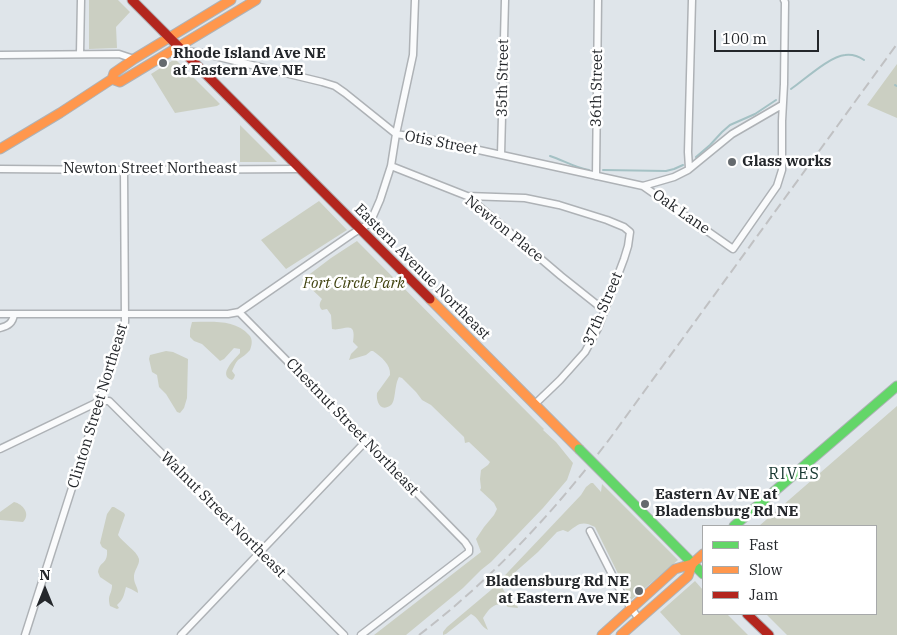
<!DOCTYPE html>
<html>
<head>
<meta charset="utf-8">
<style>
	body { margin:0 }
	#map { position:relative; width:897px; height:635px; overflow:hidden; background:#dfe5ea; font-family:"IBM Plex Serif",serif }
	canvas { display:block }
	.legend { position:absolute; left:702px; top:525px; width:175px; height:90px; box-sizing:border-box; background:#fff; border:1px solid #a7a9aa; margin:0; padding:6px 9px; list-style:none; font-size:15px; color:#24272b }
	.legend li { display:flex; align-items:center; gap:10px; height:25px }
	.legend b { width:25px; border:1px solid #a7a9aa }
	.north { position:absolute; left:20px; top:565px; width:50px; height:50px; -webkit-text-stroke:4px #fff; paint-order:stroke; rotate:0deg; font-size:14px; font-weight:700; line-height:20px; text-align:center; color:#24272b }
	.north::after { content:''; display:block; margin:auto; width:18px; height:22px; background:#24272b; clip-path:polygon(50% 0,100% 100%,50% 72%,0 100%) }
	.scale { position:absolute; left:714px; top:30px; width:105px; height:22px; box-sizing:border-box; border:2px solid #24272b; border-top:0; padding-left:6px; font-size:15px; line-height:18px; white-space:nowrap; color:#24272b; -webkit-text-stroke:4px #fff; paint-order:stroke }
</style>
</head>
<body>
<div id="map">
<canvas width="897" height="635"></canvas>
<ul class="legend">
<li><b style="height:6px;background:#63d668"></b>Fast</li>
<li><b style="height:6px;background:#ff974d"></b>Slow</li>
<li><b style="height:6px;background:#b3261e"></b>Jam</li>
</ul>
<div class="north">N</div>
<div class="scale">100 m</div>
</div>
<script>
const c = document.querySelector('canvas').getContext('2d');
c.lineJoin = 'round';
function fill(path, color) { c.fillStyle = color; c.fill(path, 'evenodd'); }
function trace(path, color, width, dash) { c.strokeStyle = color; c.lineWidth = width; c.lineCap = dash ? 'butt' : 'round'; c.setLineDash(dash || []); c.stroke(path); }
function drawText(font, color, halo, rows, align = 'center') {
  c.font = font + ' "IBM Plex Serif",serif'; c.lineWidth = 5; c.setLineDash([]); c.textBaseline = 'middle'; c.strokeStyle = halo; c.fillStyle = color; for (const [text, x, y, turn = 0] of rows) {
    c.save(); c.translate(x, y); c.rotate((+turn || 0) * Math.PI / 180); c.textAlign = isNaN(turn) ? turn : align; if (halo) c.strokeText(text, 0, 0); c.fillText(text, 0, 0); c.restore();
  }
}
const green = new Path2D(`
	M89,0h29l12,12 -14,15 1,21 -28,1z
	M175,59l45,45 -3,2 -42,7 -24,-39z
	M897,64v54l-30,-13z
	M240,125l37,37h-37z
	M319,201l28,29 -61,39 -25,-29z
	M357,241l187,188 -1,1 13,12 17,21 -6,17 -24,28 -52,54 -10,8 -18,18 -57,47h-32l107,-83 -5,-13 8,-12 10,-12 3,-6 -3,-6 -14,-13 1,-2 -1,-9 1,-9 7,-5 2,-3 -21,-20 -4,1 -1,-6 -33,-32 -9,-5 -6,-8 -14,-14 -3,-1c-5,9 -3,24 -8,28 -11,8 -15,-4 -14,-12l13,-18c1,-11 -9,-18 -17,-24h-2l-5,4 -17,5 2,-6 7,-7 -5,-5c4,-24 -11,-10 -21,-13l-1,-14 -4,-6 -5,1c-4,-4 -2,-8 0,-11l-20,-19 29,-22z
	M192,322c19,0 43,-3 57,13 4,4 3,10 1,15 -3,4 -8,7 -12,10 -3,3 -4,7 -6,11l3,4 -1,3 -2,2c-15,-5 3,-21 8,-27v-4l-6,-1 -10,11 -4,2 -2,-2 -16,-15 -8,-3 -4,-4v-7z
	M166,351l7,1 15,7 -1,39 -3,10 -4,5 -3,-1 -11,-18 -7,-7 -2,-12 -5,-3 -3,-13 1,-4z
	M897,406v229h-110l-21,-21h110v-88h-117z
	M591,483h2l8,9 1,-8 76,76 -47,40 -36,-73c-13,-7 -17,-3 -27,5l-5,-2 -6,2 -19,20 -25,22 -10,15 4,7 10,9 1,3 -10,-1 -4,-3 -2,1c-9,-3 -15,7 -19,13l5,12c-7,-3 -10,-13 -17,-16l-25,20 -3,1v-3l4,-5 44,-37 90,-95 5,-8z
	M14,502c9,2 17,12 9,20l-23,-2v-8z
	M112,507h2l10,6 1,2 -7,20c4,7 19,16 21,24 1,6 -6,12 -5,19 0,6 4,9 4,15l-7,-4 -5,-2c-2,8 -3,13 -9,18l2,3 -2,1 -7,-3c-3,-12 2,-11 2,-21l-12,-8 -2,-5c2,-12 10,-7 9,-22l-5,-3 -2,-4 7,-29z
	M695,581l8,9v24h24l21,21h-67l-21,-23z`);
const stream = new Path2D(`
	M895,85l2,1
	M791,89c13,-9 39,-33 54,-34 7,-1 13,1 19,5
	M550,156c13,4 25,12 39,14
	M696,157l14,-12 12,-13 8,-7 25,-11 21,-14
	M603,170l63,1 8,-2 9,-4`);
const street = new Path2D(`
	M184,51l18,2 120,29 13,4 10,7 51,41 37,6 210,46 90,63 44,-63 5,-16v-49l2,-37 1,-82 -1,-2
	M80,54l1,-54
	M0,55l119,-1 15,5
	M501,155l4,-155
	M391,166l76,30 94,80 44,35
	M689,168l-1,-16 4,-152
	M0,169l124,1 176,-1
	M596,176l2,-176
	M643,186l31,-9 14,-7 44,-36 50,-29
	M467,196l58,2 34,7 48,15 17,7 6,5 -2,14 -4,13 -26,69 -13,24 -25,28 -25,24
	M239,312l226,230 4,6v4l-108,83
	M0,314h228l11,-2 113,-78 18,-11 10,-23 11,-34 5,-32 17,-79 2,-55
	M0,328c8,-2 13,-5 14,-14
	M0,449l100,-48h9l235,234
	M590,531l34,67 15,21
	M25,635l100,-313 -1,-152
	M181,635l185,-194`);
const fast = new Path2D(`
	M606,476l97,98
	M734,526l163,-140`);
const slow = new Path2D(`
	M112,79l8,3 136,-82
	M0,149l60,-36 52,-34 2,-6 20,-14 97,-59
	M430,299l149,150
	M602,635l73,-66 17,-5 11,-10
	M621,635l67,-59 4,-12`);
const jam = new Path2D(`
	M132,0l298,299
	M747,614l22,21`);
const rail = new Path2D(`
	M419,635c73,-56 136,-124 192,-198l286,-393`);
const fastBridge = new Path2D(`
	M579,449l27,27`);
const markers = [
	[163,63,5,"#656a6e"],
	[732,162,5,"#656a6e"],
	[645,504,5,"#656a6e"],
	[639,591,5,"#656a6e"]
];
const poiNames = [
	["Rhode Island Ave NE",173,54],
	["at Eastern Ave NE",173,71],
	["Glass works",742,162],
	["Eastern Av NE at",655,495],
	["Bladensburg Rd NE",655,512],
	["Bladensburg Rd NE",629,582,"right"],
	["at Eastern Ave NE",629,599,"right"]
];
const streetNames = [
	["35th Street",503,78,-89],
	["36th Street",597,88,-89],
	["Otis Street",441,143,11],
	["Newton Street Northeast",150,169],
	["Oak Lane",681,212,35],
	["Newton Place",504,229,39],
	["Eastern Avenue Northeast",422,272,45],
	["37th Street",603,309,-67],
	["Clinton Street Northeast",98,406,-73],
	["Chestnut Street Northeast",352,427,46],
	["Walnut Street Northeast",223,515,45]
];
const parkNames = [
	["Fort Circle Park",354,284]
];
const neighbourhoodNames = [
	["RIVES",794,474]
];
fill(green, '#cbcfc2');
trace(stream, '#a4c1c4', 2);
trace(street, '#aeb2b6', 9);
trace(fast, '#aeb2b6', 11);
trace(slow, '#aeb2b6', 11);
trace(jam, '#aeb2b6', 11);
trace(street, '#fafbfc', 6);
trace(fast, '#63d668', 9);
trace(slow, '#ff974d', 9);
trace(jam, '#b3261e', 9);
trace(rail, '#c0c1c3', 2, [10, 5]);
trace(fastBridge, '#aeb2b6', 11, []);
trace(fastBridge, '#63d668', 9);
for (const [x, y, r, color] of markers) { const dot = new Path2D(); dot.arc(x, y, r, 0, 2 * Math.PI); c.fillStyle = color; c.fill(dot); trace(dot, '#fff', 2); }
drawText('bold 15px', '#24272b', '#fff', poiNames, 'left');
drawText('15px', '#24272b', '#fff', streetNames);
drawText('italic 15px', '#3f410d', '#fff', parkNames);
c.letterSpacing = '1px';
drawText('16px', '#173831', '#fff', neighbourhoodNames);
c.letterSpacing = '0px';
</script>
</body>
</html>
